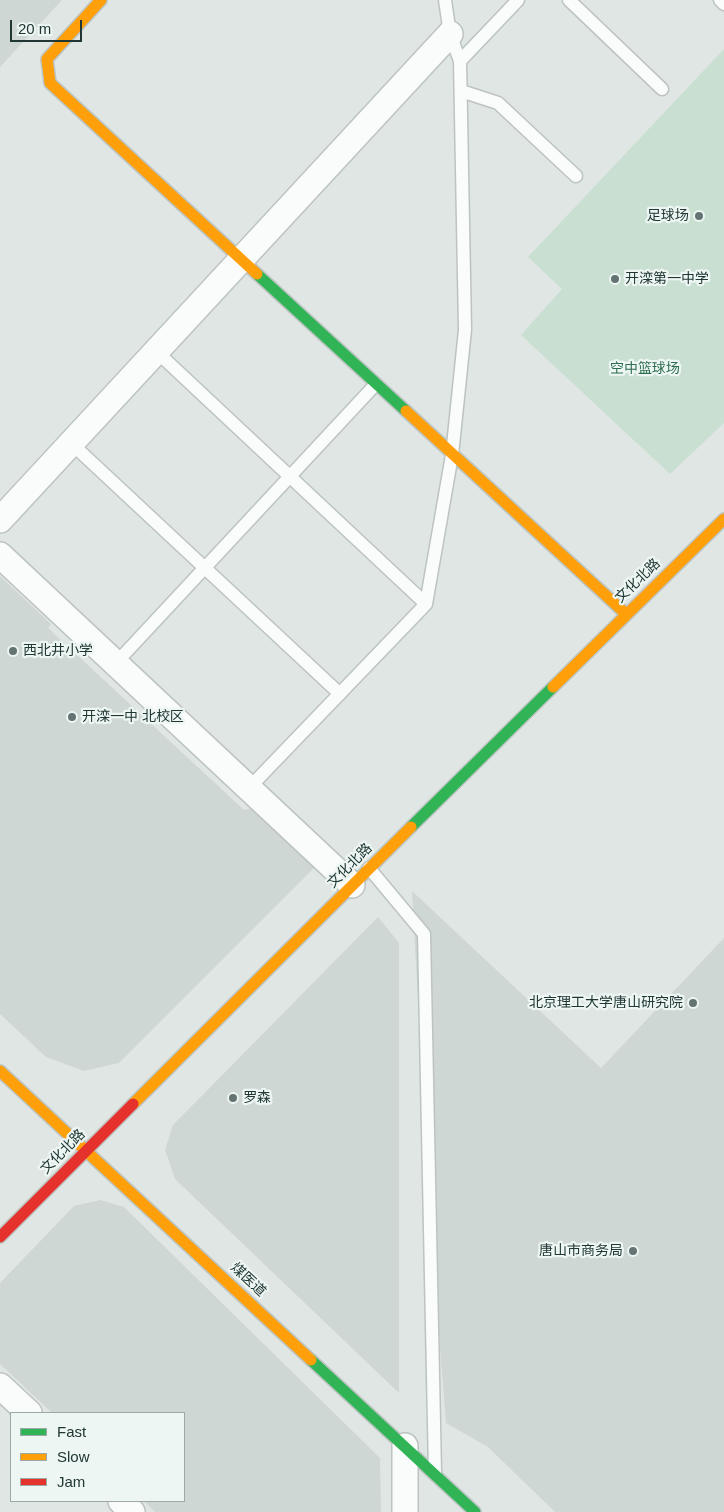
<!DOCTYPE html>
<html>
<head>
<meta charset="utf-8">
<style>
	body { margin:0 }
	#map { position:relative; width:724px; height:1512px; overflow:hidden; background:#e0e6e4; font-family:Arial,sans-serif }
	canvas { display:block }
	.legend { position:absolute; left:10px; top:1412px; width:175px; height:90px; box-sizing:border-box; background:#edf6f3; border:1px solid #9baaa7; margin:0; padding:6px 9px; list-style:none; font-size:15px; color:#203734 }
	.legend li { display:flex; align-items:center; gap:10px; height:25px }
	.legend b { width:25px; border:1px solid #9baaa7 }
	.scale { position:absolute; left:10px; top:20px; width:72px; height:22px; box-sizing:border-box; border:2px solid #203734; border-top:0; padding-left:6px; font-size:15px; line-height:18px; white-space:nowrap; color:#203734; -webkit-text-stroke:4px #edf6f3; paint-order:stroke }
</style>
</head>
<body>
<div id="map">
<canvas width="724" height="1512"></canvas>
<ul class="legend">
<li><b style="height:6px;background:#30b455"></b>Fast</li>
<li><b style="height:6px;background:#ff9f0a"></b>Slow</li>
<li><b style="height:6px;background:#e5322d"></b>Jam</li>
</ul>
<div class="scale">20 m</div>
</div>
<script>
const c = document.querySelector('canvas').getContext('2d');
c.lineJoin = 'round';
function fill(path, color) { c.fillStyle = color; c.fill(path, 'evenodd'); }
function trace(path, color, width, dash) { c.strokeStyle = color; c.lineWidth = width; c.lineCap = dash ? 'butt' : 'round'; c.setLineDash(dash || []); c.stroke(path); }
function drawText(font, color, halo, rows, align = 'center') {
  c.font = font + ' Arial,"Noto Sans SC",sans-serif'; c.lineWidth = 4.5; c.setLineDash([]); c.textBaseline = 'middle'; c.strokeStyle = halo; c.fillStyle = color; for (const [text, x, y, turn = 0] of rows) {
    c.save(); c.translate(x, y); c.rotate((+turn || 0) * Math.PI / 180); c.textAlign = isNaN(turn) ? turn : align; if (halo) c.strokeText(text, 0, 0); c.fillText(text, 0, 0); c.restore();
  }
}
const built = new Path2D(`
	M0,0h62l-62,67z
	M0,576l51,48 -3,4 196,182 12,-3 61,58 -198,198 -35,8 -38,-14 -46,-43z
	M412,891l189,177 123,-130v574h-169l-67,-65 -42,-24 -15,-188z
	M378,917l21,26v450l-224,-214 -10,-29 8,-25z
	M100,1200l24,7 256,251 1,54h-226l-11,-11h40v-88h-132l-52,-49v-81l74,-77z`);
const green = new Path2D(`
	M724,49v374l-54,51 -149,-139 41,-46 -34,-32z`);
const lane = new Path2D(`
	M569,0l93,89
	M720,0l4,4
	M460,61l58,-61
	M461,91l37,12 78,73
	M157,352l269,252
	M72,444l268,250
	M116,663l260,-279
	M250,787l176,-183 26,-149 13,-125 -5,-269 -10,-27 -5,-34
	M369,868l55,66 11,539`);
const street = new Path2D(`
	M0,520l450,-486
	M0,555l352,330
	M0,1386l29,27
	M121,1501l11,11
	M405,1512v-66`);
const fast = new Path2D(`
	M257,274l149,137
	M411,827l142,-140
	M311,1360l164,152`);
const slow = new Path2D(`
	M101,0l-54,59 3,24 207,191
	M406,411l220,203
	M553,687l171,-168
	M0,1071l311,289
	M133,1104l278,-277`);
const jam = new Path2D(`
	M0,1237l133,-133`);
const markers = [
	[699,216,5,"#637472"],
	[615,279,5,"#637472"],
	[13,651,5,"#637472"],
	[72,717,5,"#637472"],
	[693,1003,5,"#637472"],
	[233,1098,5,"#637472"],
	[633,1251,5,"#637472"]
];
const poiNames = [
	["足球场",689,216,"right"],
	["开滦第一中学",625,279],
	["西北井小学",23,651],
	["开滦一中 北校区",82,717],
	["北京理工大学唐山研究院",683,1003,"right"],
	["罗森",243,1098],
	["唐山市商务局",623,1251,"right"]
];
const parkNames = [
	["空中篮球场",645,369]
];
const streetNames = [
	["文化北路",638,581,-44],
	["文化北路",350,866,-45],
	["文化北路",63,1152,-45],
	["煤医道",248,1280,43]
];
fill(built, '#ced7d4');
fill(green, '#c9dfd2');
trace(lane, '#bdc3c1', 15);
trace(street, '#bdc3c1', 28);
trace(fast, '#bcc4c2', 14);
trace(slow, '#bcc4c2', 14);
trace(jam, '#bcc4c2', 14);
trace(lane, '#fafbfb', 12);
trace(street, '#fafbfb', 25);
trace(fast, '#30b455', 11);
trace(slow, '#ff9f0a', 11);
trace(jam, '#e5322d', 11);
for (const [x, y, r, color] of markers) { const dot = new Path2D(); dot.arc(x, y, r, 0, 2 * Math.PI); c.fillStyle = color; c.fill(dot); trace(dot, '#edf6f3', 2); }
drawText('14px', '#203734', '#edf6f3', poiNames, 'left');
drawText('14px', '#2b6d4d', '#edf6f3', parkNames);
drawText('14px', '#203734', '#edf6f3', streetNames);
</script>
</body>
</html>
